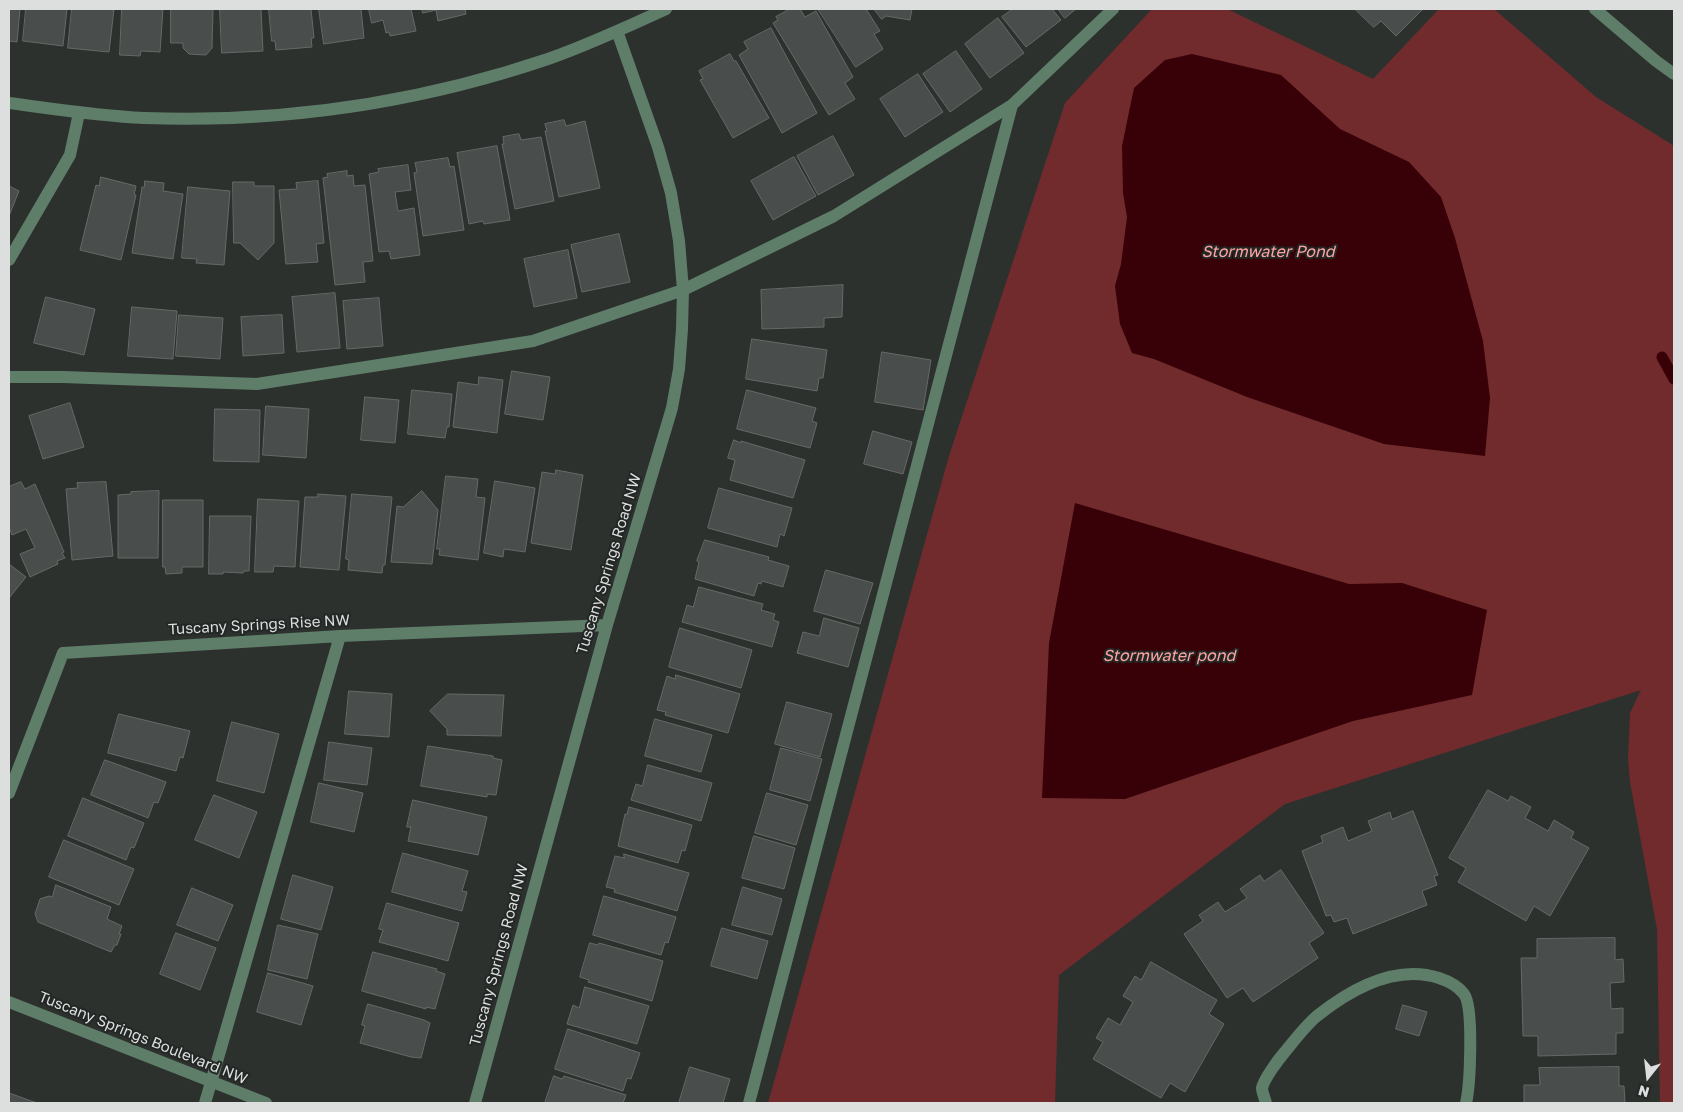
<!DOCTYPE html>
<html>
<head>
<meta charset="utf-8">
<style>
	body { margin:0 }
	#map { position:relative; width:1683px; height:1112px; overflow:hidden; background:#2d312e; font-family:"Golos Text",sans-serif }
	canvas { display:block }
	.frame { position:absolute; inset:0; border:10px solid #dcdfdd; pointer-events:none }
	.north { position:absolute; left:1623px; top:1052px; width:50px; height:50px; -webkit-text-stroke:4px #232725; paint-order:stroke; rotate:196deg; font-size:14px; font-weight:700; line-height:20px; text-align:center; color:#dcdfdd }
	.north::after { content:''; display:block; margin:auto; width:18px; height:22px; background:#dcdfdd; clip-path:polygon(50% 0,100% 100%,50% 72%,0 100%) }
</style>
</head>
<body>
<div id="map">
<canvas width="1683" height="1112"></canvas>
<div class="frame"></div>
<div class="north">N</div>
</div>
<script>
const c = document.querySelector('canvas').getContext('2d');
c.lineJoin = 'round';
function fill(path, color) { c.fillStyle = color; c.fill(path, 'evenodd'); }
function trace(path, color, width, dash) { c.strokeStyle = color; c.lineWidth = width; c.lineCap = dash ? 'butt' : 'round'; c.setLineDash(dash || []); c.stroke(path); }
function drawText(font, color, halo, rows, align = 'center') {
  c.font = font + ' "Golos Text",sans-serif'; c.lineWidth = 4; c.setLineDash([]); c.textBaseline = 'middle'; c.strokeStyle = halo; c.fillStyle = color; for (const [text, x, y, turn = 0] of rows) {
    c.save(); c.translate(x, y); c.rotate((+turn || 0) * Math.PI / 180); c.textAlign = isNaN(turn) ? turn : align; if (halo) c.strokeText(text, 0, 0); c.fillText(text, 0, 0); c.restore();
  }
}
const green = new Path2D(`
	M1152,9h75l146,70 66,-70h55l102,88 78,49v957h-14l-3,-174 -27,-147 -2,-22 2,-47 11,-23 -356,114 -226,171 -4,128h-287l181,-647 116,-353z`);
const water = new Path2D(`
	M1192,54l89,21 59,54 69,33 32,35 14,41 28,103 7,57 -5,58 -101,-12 -137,-47 -93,-38 -22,-6 -12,-29 -5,-38 6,-22 6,-47 -4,-24 -1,-47 12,-58 31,-28z
	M1075,503l274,81 53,-1 85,27 -15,85 -119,26 -228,78 -83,-1 7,-155z`);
const stream = new Path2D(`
	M1662,357l12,22`);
const building = new Path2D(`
	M9,9h11l-3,33 -8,-1z
	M26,9h41l-4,37 -40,-5z
	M72,9h42l-5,43 -41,-4z
	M122,9h41l-3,43 -19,-1 -1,5 -20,-1z
	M171,9h42l-1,39 -6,7 -17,-1 -6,-6v-5h-12z
	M220,9h41l2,42 -41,2z
	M269,9h42l3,29h-3l1,9 -36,3 -1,-9h-3z
	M319,9h42l3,29 -40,6z
	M369,9h42l5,22 -26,5 -1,-4 -3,1 -3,-13 -11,3z
	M422,9h43l1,5 -28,7 -2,-11 -13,3z
	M790,9h10l5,8 11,-6 37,66 -8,6 10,16 -26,16 -56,-92 5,-3 -2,-3z
	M818,9h48l14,22 -6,3 9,15 -27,18z
	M874,9h38l-2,11 -24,-4 -4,3z
	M1013,9h39l9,11 -35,27 -24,-30z
	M1058,9h18l-11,9z
	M1355,9h68l-27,27 -15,-15 -7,6z
	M998,18l26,35 -34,25 -25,-34z
	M771,28l46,85 -35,20 -43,-78 9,-6 -4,-7z
	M956,51l26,38 -32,23 -27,-38z
	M730,54l4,7h2l33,57 -36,20 -33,-58 3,-1 -4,-8z
	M918,74l25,38 -38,25 -25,-38z
	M564,120l2,6 19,-5 15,67 -41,9 -14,-66h2l-2,-7z
	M519,134l2,6 20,-3 13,64 -39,8 -13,-65h2l-1,-7z
	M833,136l21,39 -36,20 -21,-39z
	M497,146l13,74 -26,4 -1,-3 -14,3 -12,-71z
	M794,157l22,39 -43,24 -22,-39z
	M448,158l2,9 4,-1 10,64 -41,6 -9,-63 3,-1 -2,-9z
	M408,165l3,25 -16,2 3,19 16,-3 6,47 -29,4 -2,-8 -10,1 -10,-78 10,-2 -1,-3z
	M347,171v5l6,-1 1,11 11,-1 8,76 -10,1 2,20 -30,3 -12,-107 5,-1 -1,-3z
	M101,177l35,9 -2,9h2l-15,65 -41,-10 16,-65 3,1z
	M145,181l19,2 -1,8 20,3 -10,65 -41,-6 10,-66h2z
	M318,181l6,62 -8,1 2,18 -32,2 -7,-74 18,-1 -1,-6z
	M233,182h21v4h20v57l-16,17 -18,-17h-6z
	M9,186l10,5 -10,25z
	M188,187l42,4 -6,74 -28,-2 1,-4 -15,-1z
	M619,234l11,48 -48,10 -11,-47z
	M568,250l9,48 -43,9 -10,-48z
	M843,285l-1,32 -18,1v9l-62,2 -1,-39z
	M335,293l5,55 -43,4 -5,-55z
	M46,297l49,12 -11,46 -50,-12z
	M379,298l4,48 -36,3 -4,-48z
	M132,307l45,4 -4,48 -45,-3z
	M179,315l44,3 -3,41 -44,-3z
	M282,315l2,38 -41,3 -2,-39z
	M752,339l75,11 -4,28h-4l-2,13 -71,-12z
	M882,352l49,8 -8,50 -48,-8z
	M512,371l38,6 -7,43 -38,-6z
	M479,377l24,3 -6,53 -44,-6 5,-45 20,3z
	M412,390l40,4 -3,33h-2l-2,11 -37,-4z
	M747,390l69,18 -4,13 5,2 -7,25 -73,-19z
	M365,397l34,3 -4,43 -34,-3z
	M70,403l14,44 -41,12 -14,-43z
	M266,406l43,3 -3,49 -43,-3z
	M215,409l45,1 -1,52 -45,-1z
	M873,431l39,11 -9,32 -39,-10z
	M734,440l7,3v-2l64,19 -12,38 -63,-18 5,-20 -7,-2z
	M556,470l27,5 -12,75 -40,-7 11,-71 13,2z
	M446,476l32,3 -2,18 9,1 -7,62 -39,-5 1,-6h-3z
	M495,481l40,7 -10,64 -21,-3 -1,8 -19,-4z
	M21,482l4,7 10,-5 29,68 -2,1 3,5 -8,3 1,3 -28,13 -10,-23 15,-6 -9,-19 -14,6 -3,-8v-40z
	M106,482l7,74 -41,4 -6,-71 12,-1 -1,-5z
	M719,488l73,20 -8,28 -4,-2 -3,13 -69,-19z
	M159,491l-1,67h-40v-63l13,-1v-2z
	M422,491l16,19 -6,54 -41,-2 6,-56 6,1z
	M318,494l28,2 -7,74 -39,-3 5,-70h13z
	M352,494l40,3 -7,68h-2l-1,8 -34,-3 1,-10 -3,-1z
	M258,499l41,2 -4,66 -21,-1 -1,6h-18z
	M163,500h40v67h-21v6l-16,1 -1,-7h-2z
	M210,516h41l-2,55h-5l-1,2 -20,-1v2h-14z
	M705,540l64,17 -1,3 21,6 -6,21 -21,-6 -1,3 -3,-1 -4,13 -59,-17 4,-17 -2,-1z
	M9,564l17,13 -17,21z
	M826,570l47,13 -13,41 -46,-13z
	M699,587l64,17 -2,6 14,4 -2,6 6,2 -7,25 -90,-25 5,-17 6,2z
	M824,618l35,10 -11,39 -51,-14 6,-21 16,4z
	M680,628l72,22 -11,38 -72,-21z
	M676,675l64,19 -12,39 -63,-18 1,-3 -9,-2 10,-34 8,3z
	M349,691l43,3 -3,43 -44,-3z
	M448,694l56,1 -3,41 -54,-1v-6l-17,-18z
	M787,702l45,12 -12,43 -45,-13z
	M119,714l71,17 -7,27 -3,-1 -4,14 -68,-18z
	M655,719l57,16 -11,37 -56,-16z
	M232,722l47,12 -15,59 -47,-12z
	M329,742l43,6 -5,37 -43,-5z
	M428,746l65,10v2l9,2 -6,35 -9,-1v3l-66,-11z
	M781,748l41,11 -12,42 -40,-11z
	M105,760l61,22 -8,21 -4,-1 -6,16 -57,-23z
	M648,765l64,18 -11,38 -70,-21 5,-16 6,2z
	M319,783l44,10 -9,39 -43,-10z
	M1488,790l20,11 3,-5 20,11 -6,11 23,13 6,-11 20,12 -3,6 18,10 -39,68 -16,-10 -8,15 -68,-39 8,-14 -17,-10z
	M767,793l41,12 -12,40 -41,-12z
	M214,795l43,17 -18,46 -44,-18z
	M83,798l61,25 -10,25 -3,-1 -5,13 -58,-24z
	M413,800l74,17 -9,38 -70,-14 3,-14h-4z
	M629,807l63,18 -7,26 -3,-1 -4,13 -60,-17 7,-32h2z
	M1413,811l25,64 -4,1 3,9 -15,6 5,14 -74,29 -6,-16 -13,4 -3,-7 -5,1 -24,-65 21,-9 -2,-6 22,-9 5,14 24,-10 -4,-10 22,-9 2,7z
	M754,836l41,12 -11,41 -42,-11z
	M64,840l70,29 -15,36 -70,-28z
	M403,853l65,18 -6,20 5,1 -5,19 -70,-19z
	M624,854l65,19 -12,38 -63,-19 1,-3 -9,-2 9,-31 9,2z
	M1281,870l43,63 -15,10 9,15 -65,44 -10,-14 -16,10 -43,-64 19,-13 -4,-6 19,-13 7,10 22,-14 -7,-9 20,-14 4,6z
	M293,875l40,12 -12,43 -40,-11z
	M56,885l55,22 -4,12 15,7 -3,8h2l-4,11h-2l-4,7 -73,-30 -3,-8 5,-15 9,-3 3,1z
	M743,887l39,12 -10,36 -40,-10z
	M192,888l41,17 -15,36 -41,-16z
	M604,896l72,21 -8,26 -3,-1 -4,13 -68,-20z
	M387,903l72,20 -11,38 -69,-19 4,-12 -4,-1z
	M278,925l40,9 -11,45 -39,-9z
	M722,928l46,13 -11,38 -46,-13z
	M176,933l40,15 -16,42 -40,-16z
	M1615,938v22l8,-1 1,23 -14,1 1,26 12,-1v25h-7v21l-78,2v-20h-15l-2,-78h16v-19z
	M590,943l8,2 1,-2 64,18 -11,40 -64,-19 1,-2 -9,-3z
	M373,952l64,17 -1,2 9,3 -10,35 -9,-2v2l-64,-18z
	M1151,962l66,38 -8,14 15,10 -39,68 -15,-9 -9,15 -68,-39 10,-17 -7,-4 12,-20 12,7 13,-23 -10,-6 12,-20 6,4z
	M268,973l45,13 -12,39 -44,-13z
	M585,987l64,19 -12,38 -70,-20 6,-19 6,3z
	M368,1004l56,16 6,3 -9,35 -10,-1 -51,-14 5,-17 -3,-1z
	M1403,1005l24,7 -8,24 -23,-7z
	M568,1029l72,24 -9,26 -4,-1 -4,13 -68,-22z
	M690,1067l40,12 -7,24h-44z
	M1619,1067v19h5l1,17h-101v-18h16l-1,-17z
	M554,1076l8,3 2,-3 62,19 -3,8h-78z
	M9,1093l28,10h-28z`);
const minor = new Path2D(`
	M1595,9l61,52 18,13
	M9,103c45,6 89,13 135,15 137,5 274,-15 404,-59 40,-14 79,-32 118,-50
	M9,260l61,-105 9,-42
	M9,377h54l194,7 276,-43 150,-51 151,-74 178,-111 101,-96
	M9,793l54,-140 277,-17 267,-11
	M9,1002l257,101
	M205,1103l135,-467
	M475,1103l132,-478 65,-217 7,-39 3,-40 1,-39 -4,-49 -8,-48 -13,-46 -41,-116
	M749,1103l263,-998
	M1266,1103c-1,-4 -4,-11 -4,-15 2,-9 16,-28 22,-35 10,-12 21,-27 33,-37 34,-27 78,-52 122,-38 9,3 19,8 25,16 10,13 6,92 2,109`);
const streetNames = [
	["Tuscany Springs Road NW",609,564,-73],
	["Tuscany Springs Rise NW",259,625,-3],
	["Tuscany Springs Road NW",499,955,-75],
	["Tuscany Springs Boulevard NW",143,1038,22]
];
const waterNames = [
	["Stormwater Pond",1268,252],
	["Stormwater pond",1169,656]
];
fill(green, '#722b2d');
fill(water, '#370107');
trace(stream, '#370107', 11);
fill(building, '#494d4b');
trace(building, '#666a67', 1);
trace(minor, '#5f7e6a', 12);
drawText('15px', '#dcdfdd', '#232725', streetNames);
drawText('italic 16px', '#fea3a1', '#232725', waterNames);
</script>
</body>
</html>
